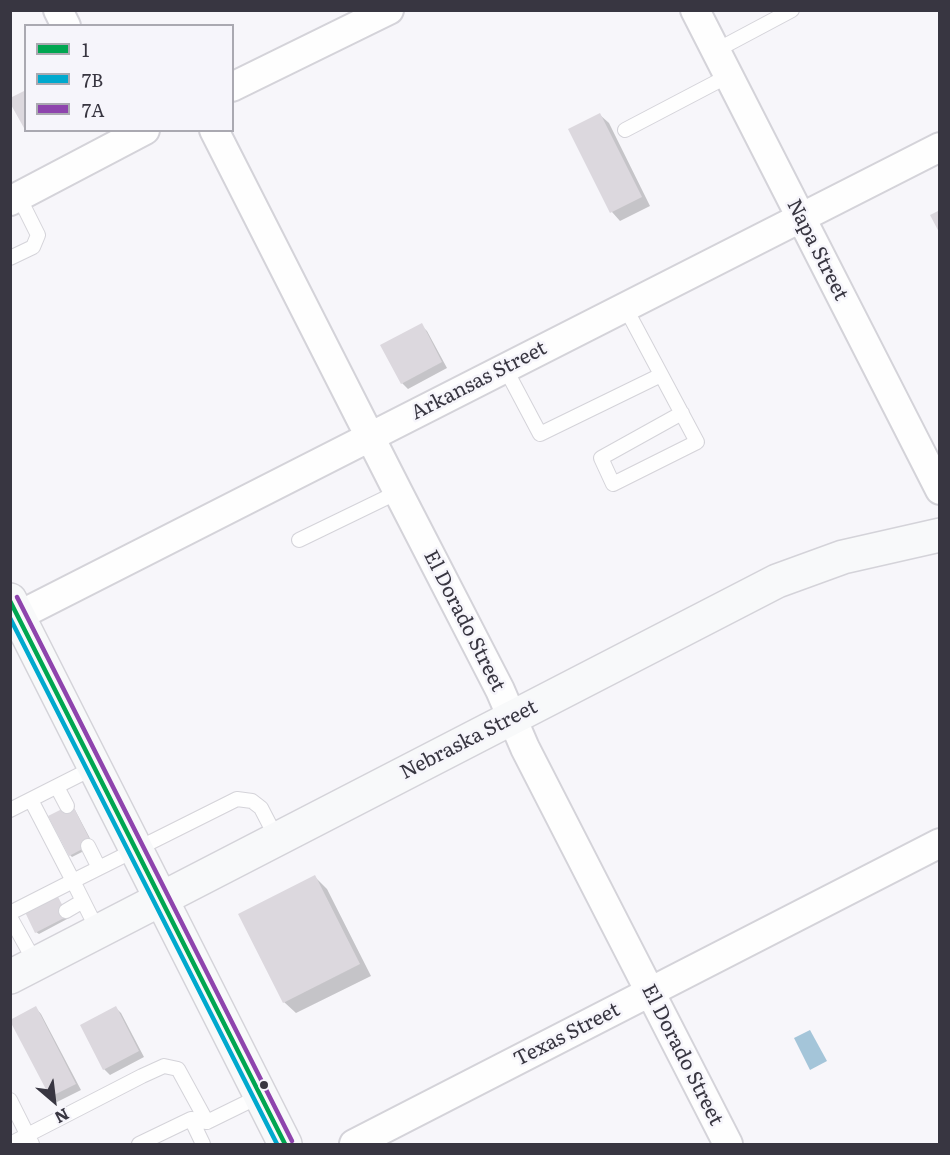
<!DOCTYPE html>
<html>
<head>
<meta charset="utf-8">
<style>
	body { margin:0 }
	#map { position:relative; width:950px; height:1155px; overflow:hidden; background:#f7f6fa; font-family:Literata,serif }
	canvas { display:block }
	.frame { position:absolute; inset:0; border:12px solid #383641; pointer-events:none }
	.legend { position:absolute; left:24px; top:24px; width:210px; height:108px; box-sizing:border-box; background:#f6f5fb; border:2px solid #aaa9b1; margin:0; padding:8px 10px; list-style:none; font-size:18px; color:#383641 }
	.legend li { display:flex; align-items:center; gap:12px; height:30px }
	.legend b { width:30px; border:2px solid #aaa9b1 }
	.north { position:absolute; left:24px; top:1071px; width:60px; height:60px; -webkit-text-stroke:4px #f6f5fb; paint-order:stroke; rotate:152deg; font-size:16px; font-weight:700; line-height:24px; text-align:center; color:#383641 }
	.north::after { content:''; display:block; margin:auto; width:21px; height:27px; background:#383641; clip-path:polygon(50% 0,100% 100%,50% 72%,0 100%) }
</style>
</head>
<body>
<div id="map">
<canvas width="950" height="1155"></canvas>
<div class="frame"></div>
<ul class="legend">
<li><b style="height:8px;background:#00a651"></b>1</li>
<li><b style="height:8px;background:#00a9ce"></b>7B</li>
<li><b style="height:8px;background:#8e44ad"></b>7A</li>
</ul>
<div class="north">N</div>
</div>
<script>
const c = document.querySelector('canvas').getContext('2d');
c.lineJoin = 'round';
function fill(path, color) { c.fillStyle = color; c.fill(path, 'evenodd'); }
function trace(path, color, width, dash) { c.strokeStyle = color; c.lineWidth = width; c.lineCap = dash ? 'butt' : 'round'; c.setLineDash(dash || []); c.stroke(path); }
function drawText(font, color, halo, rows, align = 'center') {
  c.font = font + ' Literata,serif'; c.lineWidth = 5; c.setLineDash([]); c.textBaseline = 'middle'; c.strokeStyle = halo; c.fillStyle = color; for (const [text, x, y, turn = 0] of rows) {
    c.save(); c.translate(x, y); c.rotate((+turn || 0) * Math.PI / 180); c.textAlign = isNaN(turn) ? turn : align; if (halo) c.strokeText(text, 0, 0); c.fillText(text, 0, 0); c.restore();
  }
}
const water = new Path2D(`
	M810,1030l17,31 -17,9 -16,-32z`);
const shadow = new Path2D(`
	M600,115l9,8 41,83 -30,15 -8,-9 -42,-82z
	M421,325l6,6 20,37 -39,21 -6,-6z
	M74,808l20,38 -22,11 -2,-2z
	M315,877l12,12 44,87 -75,37 -12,-11z
	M56,895l13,23 -30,16 -3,-2z
	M36,1008l5,6 40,76 -24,12 -6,-6z
	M116,1008l5,5 23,44 -34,18 -6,-6z`);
const building = new Path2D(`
	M26,90v37l-2,1 -14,-25v-5z
	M600,113l42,84 -32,16 -42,-84z
	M940,210v24l-10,-19z
	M422,323l20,39 -41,22 -21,-39z
	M72,804l20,40 -23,12 -21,-40z
	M315,875l45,89 -77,39 -45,-89z
	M56,893l12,23 -33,17 -11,-23z
	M36,1006l40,78 -26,13 -40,-76v-1z
	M116,1006l23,45 -36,19 -23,-45z`);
const lane = new Path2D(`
	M715,51l77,-41
	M625,130l103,-54
	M10,258l23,-11 5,-12 -19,-38
	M625,307l72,135 -84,42 -12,-26 81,-45
	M505,368l35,66 121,-59
	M299,540l99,-48
	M57,787l10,19
	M10,810l85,-43
	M88,846l11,22
	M66,911l17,-10
	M10,913l63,-32 -42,-81
	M10,917l26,47
	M98,931l-25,-50 164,-82 15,2 9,7 16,31
	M10,1100l22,44
	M191,1119l12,25
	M10,1144l132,-68 22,-10 14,3 29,53
	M139,1144l52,-25 16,3 53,-26`);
const street = new Path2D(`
	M58,10l8,16
	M695,10l245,480
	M232,87l157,-77
	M214,130l184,362 102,198 25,58 203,396
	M10,201l135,-71
	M18,616l922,-469
	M354,1144l586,-301`);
const secondary = new Path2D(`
	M10,600l275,544
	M10,977l767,-396 66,-24 97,-22`);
const bus1 = new Path2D(`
	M10,601l275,543`);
const bus2 = new Path2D(`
	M10,618l267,526`);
const bus3 = new Path2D(`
	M17,597l275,544`);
const markers = [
	[264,1085,5,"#383641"]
];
const streetNames = [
	["Napa Street",817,250,63],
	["Arkansas Street",479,381,-27],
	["El Dorado Street",464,621,63],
	["Nebraska Street",469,740,-27],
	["Texas Street",567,1035,-27],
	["El Dorado Street",682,1055,63]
];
fill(water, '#a4c5d9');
fill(shadow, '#0003');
fill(building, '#dcd8de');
trace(lane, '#d4d3d9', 16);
trace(street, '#d4d3d9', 32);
trace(secondary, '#d4d3d9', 36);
trace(lane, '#fefefe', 14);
trace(street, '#fefefe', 28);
trace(secondary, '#f8f9fa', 33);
trace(bus1, '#00a651', 4.5);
trace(bus2, '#00a9ce', 4.5);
trace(bus3, '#8e44ad', 4.5);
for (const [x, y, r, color] of markers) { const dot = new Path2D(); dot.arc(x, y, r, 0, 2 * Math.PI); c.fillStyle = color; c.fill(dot); trace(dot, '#f6f5fb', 2); }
drawText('20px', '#383641', '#f6f5fb', streetNames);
</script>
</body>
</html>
